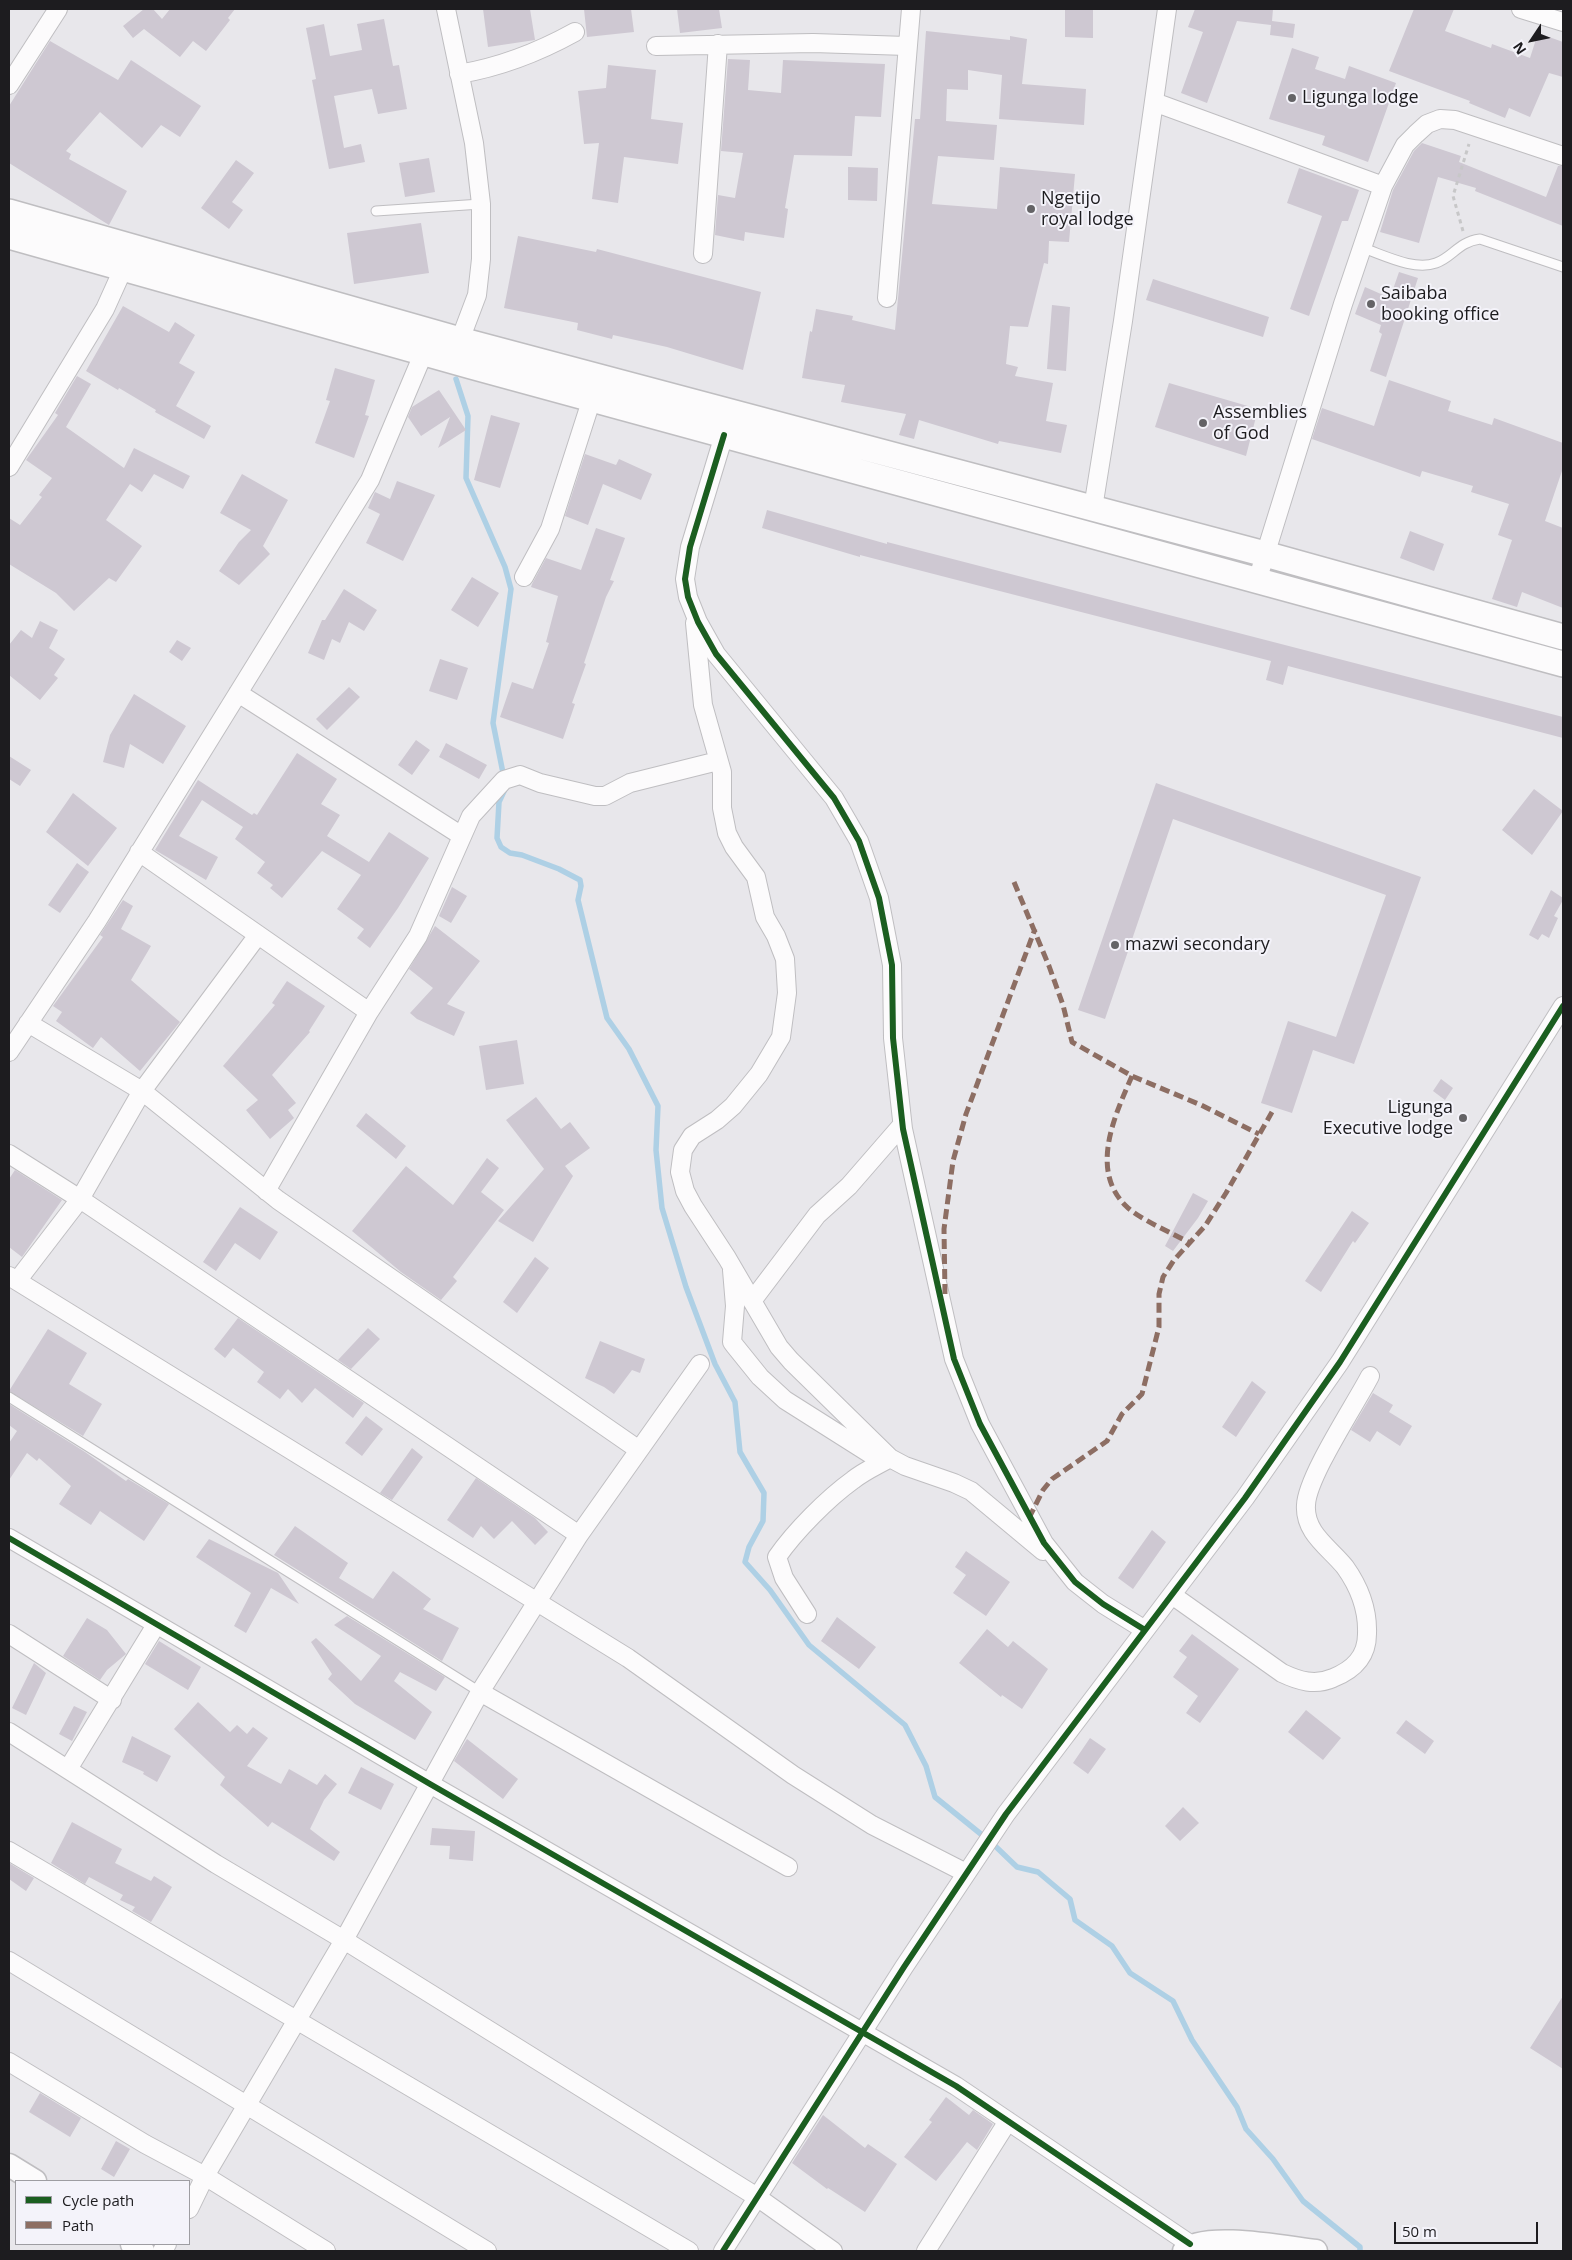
<!DOCTYPE html>
<html>
<head>
<meta charset="utf-8">
<style>
	body { margin:0 }
	#map { position:relative; width:1572px; height:2260px; overflow:hidden; background:#e8e7eb; font-family:"Open Sans",sans-serif }
	canvas { display:block }
	.frame { position:absolute; inset:0; border:10px solid #1d1c1f; pointer-events:none }
	.legend { position:absolute; left:15px; top:2180px; width:175px; height:65px; box-sizing:border-box; background:#f4f3fa; border:1px solid #9e9da2; margin:0; padding:6px 9px; list-style:none; font-size:15px; color:#1d1c1f }
	.legend li { display:flex; align-items:center; gap:10px; height:25px }
	.legend b { width:25px; border:1px solid #9e9da2 }
	.north { position:absolute; left:1507px; top:15px; width:50px; height:50px; -webkit-text-stroke:4px #f4f3fa; paint-order:stroke; rotate:236deg; font-size:14px; font-weight:700; line-height:20px; text-align:center; color:#1d1c1f }
	.north::after { content:''; display:block; margin:auto; width:18px; height:22px; background:#1d1c1f; clip-path:polygon(50% 0,100% 100%,50% 72%,0 100%) }
	.scale { position:absolute; left:1394px; top:2222px; width:144px; height:22px; box-sizing:border-box; border:2px solid #1d1c1f; border-top:0; padding-left:6px; font-size:15px; line-height:18px; white-space:nowrap; color:#1d1c1f; -webkit-text-stroke:4px #f4f3fa; paint-order:stroke }
</style>
</head>
<body>
<div id="map">
<canvas width="1572" height="2260"></canvas>
<div class="frame"></div>
<ul class="legend">
<li><b style="height:6px;background:#1b5e20"></b>Cycle path</li>
<li><b style="height:6px;background:#8d6e63"></b>Path</li>
</ul>
<div class="north">N</div>
<div class="scale">50 m</div>
</div>
<script>
const c = document.querySelector('canvas').getContext('2d');
c.lineJoin = 'round';
function trace(path, color, width, dash) { c.strokeStyle = color; c.lineWidth = width; c.lineCap = dash ? 'butt' : 'round'; c.setLineDash(dash || []); c.stroke(path); }
function fill(path, color) { c.fillStyle = color; c.fill(path, 'evenodd'); }
function drawText(font, color, halo, rows, align = 'center') {
  c.font = font + ' "Open Sans",sans-serif'; c.lineWidth = 4; c.setLineDash([]); c.textBaseline = 'middle'; c.strokeStyle = halo; c.fillStyle = color; for (const [text, x, y, turn = 0] of rows) {
    c.save(); c.translate(x, y); c.rotate((+turn || 0) * Math.PI / 180); c.textAlign = isNaN(turn) ? turn : align; if (halo) c.strokeText(text, 0, 0); c.fillText(text, 0, 0); c.restore();
  }
}
const stream = new Path2D(`
	M456,379l12,37 -2,62 39,89 6,22 -18,134 11,55
	M506,787l-7,15 -2,36 4,9 9,6 12,2 37,14 21,11 1,6 -3,14 29,118 22,31 29,57 -2,44 6,58 24,79 29,77 20,38 5,50 24,41 -1,28 -14,26 -4,15 25,28 39,55 96,80 21,41 9,31 57,46 25,24 21,5 32,27 5,21 37,26 18,27 43,28 19,39 45,67 9,22 27,30 30,42 57,46v4`);
const building = new Path2D(`
	M144,9h9l9,10 8,-10h65l-7,9 2,2 -24,31 -13,-10 -13,16 -36,-28 -11,9 -10,-12z
	M483,9h47l5,31 -47,7z
	M584,9h47l3,23 -47,5z
	M677,9h42l3,19 -42,5z
	M1065,9h28v29l-28,-1z
	M1195,9h78l-1,12 23,3 -2,14 -23,-3 1,-10 -34,-4 -30,82 -26,-10 22,-61 -15,-5z
	M1414,9h40l-9,22 46,17 1,-4 38,14 8,-25 25,9v35l-14,-4 -19,44 -21,-9 -4,10 -36,-15 1,-2 -81,-30z
	M384,19l9,47 6,-1 8,44 -29,5 -6,-25 -38,7 10,52 17,-4 4,18 -36,7 -17,-89 4,-1 -10,-51 18,-4 6,32 32,-6 -5,-26z
	M926,31l84,9v-4l17,3 -5,45 64,5 -2,36 -85,-6 3,-44 -34,-5v20l-21,-1 -1,32 51,4 -3,35 -56,-4 -6,48 65,5 3,-42 75,7 -6,68 -20,-1 -1,23 -4,-1 -16,64 -18,-1 -4,38 12,3 -3,9 38,7 -7,38 21,4 -6,28 -62,-12 -1,3 -79,-24 -5,19 -15,-4 7,-21 -65,-12 4,-17 -43,-7 8,-47 2,1 4,-23 37,7 -1,4 43,10 20,-211h5z
	M50,41l68,39 13,-20 70,46 -21,31 -19,-12 -19,23 -42,-36 -34,39 5,3 -2,5 58,32 -18,34 -100,-62v-57z
	M1292,48l27,9 -4,12 30,10 4,-13 47,17 -28,79 -46,-17 3,-9 -56,-17z
	M728,59l22,1 -2,30 33,3 2,-33 102,4 -4,53 -26,-1 -3,40 -58,-1 -9,53 3,1 -4,29 -39,-6 -1,9 -29,-6 3,-40 17,3 8,-45 -22,-2z
	M608,65l48,5 -5,49 32,4 -5,41 -54,-7 -6,46 -26,-4 7,-56 -15,1 -6,-53 28,-3z
	M1422,143l39,13 -2,6 87,35 12,-31h5v60l-88,-35 1,-3 -38,-11 -19,66 -39,-11 13,-42 21,-39z
	M429,158l6,34 -30,5 -6,-34z
	M236,160l18,13 -22,29 11,8 -14,19 -28,-21z
	M848,167l30,1 -1,33 -29,-1z
	M1299,168l60,22 -11,31h-6l-33,95 -19,-7 32,-93 -35,-13z
	M421,223l8,50 -75,11 -7,-51z
	M518,236l78,16 1,-3 164,43 -18,78 -76,-23 -54,-12 -1,4 -35,-9 1,-7 -74,-15z
	M1399,272l19,6 -32,99 -16,-6 12,-37 -3,-2 2,-7 -26,-11 10,-27 25,11z
	M1153,279l116,38 -6,20 -117,-37z
	M1052,305l18,2 -4,64 -19,-2z
	M123,306l46,26 6,-10 20,13 -16,28 16,9 -19,34 35,20 -7,13 -49,-27 1,-2 -37,-22 -1,2 -32,-19z
	M335,368l40,12 -10,35 4,1 -15,42 -39,-15 15,-42 -4,-1z
	M77,376l14,8 -25,43 58,41 10,-20 56,28 -7,13 -29,-15 -12,18 -12,-8 -24,36 36,26 -26,36 -7,-4 -35,33 -18,-18 -47,-29v-46l11,7 22,-28 -3,-2 13,-17 -26,-18 32,-45 -3,-2z
	M1389,380l62,21 -3,10 44,14 2,-7 69,25v25l-18,53 18,7v80l-41,-16 -5,15 -25,-8 20,-59 -14,-5 11,-31 -38,-12 2,-6 -51,-15 -2,6 -108,-38 10,-31 52,18z
	M1169,383l89,26 -12,47 -91,-29z
	M439,390l27,40 -28,18 12,-31 -29,19 -13,-19 4,-10z
	M491,415l29,8 -20,65 -26,-8z
	M585,454l31,11 3,-6 33,15 -11,26 -38,-16 -15,41 -23,-9z
	M242,474l46,26 -25,46 7,8 -31,31 -20,-14 20,-29 12,-12 -31,-17z
	M397,481l38,14 -32,66 -37,-18 14,-29 -12,-6 7,-16 15,7z
	M767,510l120,34v-2l676,175v21l-275,-72 -5,19 -17,-5 5,-19 -411,-106v2l-98,-29z
	M596,528l29,10 -15,42 4,1 -8,16 -22,66 2,1 -14,39 3,1 -12,35 -63,-22 12,-35 21,7 16,-46 -3,-1 12,-46 -27,-9 1,-3 14,-26 35,12z
	M1410,531l34,13 -10,27 -34,-13z
	M472,577l27,16 -21,34 -27,-17z
	M344,589l33,21 -13,21 -15,-9 -9,21 -8,-4 -8,21 -16,-7 14,-33h3z
	M40,621l18,9 -9,18 16,11 -11,16 4,3 -18,22 -31,-25v-30l12,-15 11,8z
	M177,640l14,8 -9,13 -13,-9z
	M440,659l28,9 -11,32 -28,-9z
	M349,687l11,10 -33,33 -11,-11z
	M134,694l52,32 -23,38 -33,-20 -6,24 -21,-6 7,-27z
	M416,740l14,10 -18,25 -14,-10z
	M446,743l41,22 -8,14 -40,-22z
	M297,753l40,26 -16,25 19,11 -13,21 42,26 20,-30 40,26 -31,50 -28,40 -13,-10 7,-9 -27,-20 24,-34 -39,-24 -40,47 -12,-10 3,-3 -16,-12 8,-11 -30,-23 8,-12 -41,-27 -23,36 39,21 -12,23 -51,-30 43,-70 54,35 2,-2 3,2z
	M9,756l22,14 -11,16 -11,-7z
	M1156,783l265,94 -67,187 -41,-14 -21,63 -31,-10 27,-82 48,16 50,-142 -213,-76 -68,200 -27,-9z
	M1534,789l29,22 -31,44 -30,-25z
	M73,793l44,35 -29,38 -42,-34z
	M77,863l12,9 -29,41 -12,-8z
	M452,887l15,9 -16,27 -12,-7z
	M1551,890l12,8v2l-9,16 4,2 -9,20 -7,-4 -4,6 -9,-5z
	M123,900l10,6 -12,23 30,17 -20,34 49,42 -40,49 -39,-34 -8,11 -37,-27 6,-9 -9,-6 50,-69 -3,-2z
	M435,926l45,35 -33,43 18,8 -11,24 -37,-17 -7,-6 23,-25 -24,-19z
	M287,981l38,25 -16,25 1,1 -38,43 24,28 -8,7 6,8 -24,21 -24,-29 12,-10 -35,-34 52,-61 -3,-2z
	M517,1040l7,44 -38,6 -7,-44z
	M1441,1079l12,9 -8,12 -12,-9z
	M536,1097l25,32 9,-7 20,26 -25,18 8,10 -40,66 -35,-21 46,-52 -38,-49z
	M366,1113l40,33 -10,13 -40,-33z
	M487,1158l12,10 -18,24 23,18 -51,67 4,4 -16,19 -40,-28 -49,-41 54,-65 47,39z
	M15,1170l47,30 -40,57 -13,-10v-68z
	M1193,1193l15,8 -10,17 -25,33 -8,-5z
	M240,1207l38,25 -18,28 -25,-17 -19,28 -13,-9z
	M1352,1211l17,12 -14,20 -2,-2 -32,51 -16,-11z
	M535,1257l14,11 -32,45 -14,-11z
	M238,1318l126,85 -11,15 -38,-30 -13,15 -14,-14 -8,10 -23,-17 7,-10 -31,-24 -8,10 -11,-9z
	M368,1328l12,11 -29,30 -13,-9z
	M48,1329l39,24 -18,31 33,20 -19,32 -74,-45z
	M600,1341l45,18 -5,14 -8,-3 -18,24 -10,-7 -19,-9z
	M1252,1381l14,11 -30,45 -14,-10z
	M1373,1393l20,12 -4,7 23,14 -12,20 -23,-15 -7,11 -19,-12z
	M9,1404l76,48 41,29 2,-2 41,25 -25,37 -44,-30 -9,14 -32,-21 12,-18 -32,-28 -2,3 -10,-8 -18,27v-37l8,-12 -8,-6z
	M366,1416l17,13 -21,27 -17,-13z
	M412,1448l11,9 -31,43 -12,-7z
	M476,1478l59,40 13,14 -13,13 -23,-24 -18,18 -13,-13 -8,12 -26,-18z
	M295,1526l53,37 -9,15 34,21 20,-28 38,28 -8,10 36,19 -17,33 -168,-106z
	M1152,1530l14,12 -33,47 -15,-11z
	M209,1539l69,34 21,31 -28,-16 -25,45 -12,-7 17,-33 -55,-36z
	M966,1551l44,31 -24,34 -33,-23 13,-18 -11,-8z
	M347,1616l98,61 -9,14 -36,-19 -6,9 38,31 -17,28 -60,-36 -27,-25 4,-5 -21,-32 5,-4 45,43 20,-25 -47,-31z
	M837,1617l39,30 -17,22 -38,-28z
	M87,1618l20,12 19,24 -19,16 -7,10 -37,-24z
	M987,1629l21,18 5,-6 35,28 -26,40 -20,-14 -1,2 -42,-34z
	M1192,1634l47,35 -39,54 -14,-10 12,-17 -25,-19 14,-20 -8,-6z
	M159,1641l42,26 -13,23 -43,-26z
	M34,1663l12,10 -20,42 -14,-7z
	M198,1702l32,30 7,-7 10,9 6,-7 15,11 -21,28 34,18 8,-15 28,16 8,-11 12,10 -13,16 -14,29 30,23 -6,9 -62,-39 -4,5 -48,-42 5,-8 -51,-48z
	M74,1706l13,6 -15,29 -13,-7z
	M1306,1710l35,28 -18,22 -35,-28z
	M1406,1720l28,21 -9,13 -29,-21z
	M132,1736l39,20 -14,26 -14,-8 1,-2 -22,-10z
	M1090,1738l16,11 -18,25 -15,-11z
	M467,1739l51,40 -15,20 -49,-38z
	M361,1767l33,17 -13,26 -33,-17z
	M1183,1807l16,16 -19,18 -15,-15z
	M72,1822l50,27 -7,14 36,18 3,-5 18,11 -21,35 -19,-11 3,-4 -15,-7 3,-5 -34,-18 -4,7 -34,-21z
	M432,1828l43,3 -2,30 -24,-2 1,-13 -20,-1z
	M9,1863l25,15 -8,13 -17,-12z
	M1563,1996v73l-33,-21z
	M40,2093l41,25 -11,19 -41,-25z
	M946,2097l23,18 4,-5 20,14 -16,26 -10,-8 -31,39 -32,-24 28,-35 -3,-2z
	M823,2115l42,33 3,-4 29,20 -32,48 -37,-24 -1,1 -35,-26z
	M116,2141l14,8 -16,28 -13,-8z`);
const path = new Path2D(`
	M1463,231l-10,-35 16,-52`);
const service = new Path2D(`
	M376,211l105,-7
	M1363,248c21,7 51,23 73,15 17,-6 22,-21 44,-24l83,28
	M9,1397l471,295`);
const minor = new Path2D(`
	M446,9l28,134 7,61v55l-4,36 -17,45
	M1521,9l42,13
	M656,46l157,-3 94,3
	M459,74c42,-7 78,-21 116,-42
	M9,85l49,-76
	M1154,102l229,84
	M703,254l15,-210
	M887,298l24,-289
	M724,435l-34,112 -5,32 3,18 10,25 18,32 118,144 25,43 20,57 13,67 1,73 10,91 51,230 26,65 64,119 31,39 28,22 42,26
	M9,467l96,-158 23,-51
	M1093,508l30,-187 44,-312
	M524,577l26,-48 42,-131
	M1257,581l86,-277 40,-118 22,-41 11,-11 11,-10 13,-5 15,1 108,36
	M695,623l8,82 19,67v36l5,25 7,14 22,30 9,40 11,19 9,23 2,34 -6,44 -22,37 -26,32 -16,14 -25,16 -9,14 -3,22 5,19 8,15 34,52 52,89 12,14 99,97 15,8 49,17 17,8 72,60
	M238,693l224,143
	M139,852l230,160
	M28,1023l114,68 136,109 361,250
	M9,1052l88,-131 273,-441 54,-128
	M9,1154l71,45 499,336
	M266,1191l103,-179 49,-76 53,-120 33,-36 16,-5 20,8 55,13h10l25,-13 88,-22
	M732,1270l3,36 -3,36 3,4 25,31 25,23 98,62
	M9,1276l619,382 165,117 79,50 94,48
	M17,1281l63,-82 62,-108 116,-156
	M752,1301l65,-86 32,-29 53,-61
	M9,1538l421,246 526,302 234,158
	M1172,1595l110,78c17,8 33,13 51,5 20,-8 34,-21 34,-44 1,-25 -7,-46 -22,-67 -15,-19 -41,-34 -39,-62 1,-28 49,-100 64,-129
	M807,1614l-23,-36 -7,-21c18,-26 51,-59 76,-77 11,-9 25,-15 37,-22
	M9,1634l103,66
	M480,1692l308,175
	M9,1732l207,132 128,76 413,257 76,54
	M68,1769l88,-144
	M9,1851l680,400
	M9,1961l478,290
	M9,2062l136,82 60,32 121,75
	M189,2209l16,-33 139,-236 136,-248 99,-157 121,-171
	M162,2251l5,-7
	M723,2251l181,-284 102,-153 239,-316 95,-136 223,-356
	M926,2251l82,-130`);
const tertiary = new Path2D(`
	M9,2165l26,16
	M132,2244l11,7
	M1184,2251c19,-20 104,-3 132,0`);
const secondary = new Path2D(`
	M9,212l451,128 805,214 298,83
	M9,236l462,130 1092,298`);
const quiet = new Path2D(`
	M1014,882l35,84 14,39 9,37 60,34 69,29 58,29
	M1132,1076c-17,39 -43,94 -6,130 13,13 46,27 64,37
	M945,1294l-1,-65 9,-68 13,-47 69,-185
	M1029,1518l14,-28 9,-11 55,-38 15,-27 20,-20 17,-67v-33l4,-17 11,-17 31,-34 21,-33 46,-81`);
const cycleway = new Path2D(`
	M724,435l-34,112 -5,32 3,18 10,25 18,32 118,144 25,43 20,57 13,67 1,73 10,91 51,230 26,65 64,119 31,39 28,22 42,26
	M9,1538l421,246 526,302 234,158
	M723,2251l181,-284 102,-153 239,-316 95,-136 223,-356`);
const markers = [
	[1292,98,5,"#646366"],
	[1031,209,5,"#646366"],
	[1371,304,5,"#646366"],
	[1203,423,5,"#646366"],
	[1115,945,5,"#646366"],
	[1463,1118,5,"#646366"]
];
const poiNames = [
	["Ligunga lodge",1302,98],
	["Ngetijo",1041,199],
	["royal lodge",1041,220],
	["Saibaba",1381,294],
	["booking office",1381,315],
	["Assemblies",1213,413],
	["of God",1213,434],
	["mazwi secondary",1125,945],
	["Ligunga",1453,1108,"right"],
	["Executive lodge",1453,1129,"right"]
];
trace(stream, '#aed0e5', 5.5);
fill(building, '#cec8d2');
trace(service, '#bfbec1', 11);
trace(minor, '#bfbec1', 20);
trace(tertiary, '#bfbec1', 25);
trace(secondary, '#bfbec1', 28);
trace(path, '#c7c7c8', 3, [4, 4]);
trace(service, '#fcfbfc', 9);
trace(minor, '#fcfbfc', 18);
trace(tertiary, '#fcfbfc', 22);
trace(secondary, '#fcfbfc', 25);
trace(quiet, '#8d6e63', 5, [10, 5]);
trace(cycleway, '#1b5e20', 6);
for (const [x, y, r, color] of markers) { const dot = new Path2D(); dot.arc(x, y, r, 0, 2 * Math.PI); c.fillStyle = color; c.fill(dot); trace(dot, '#f4f3fa', 2); }
drawText('18px', '#1d1c1f', '#f4f3fa', poiNames, 'left');
</script>
</body>
</html>
